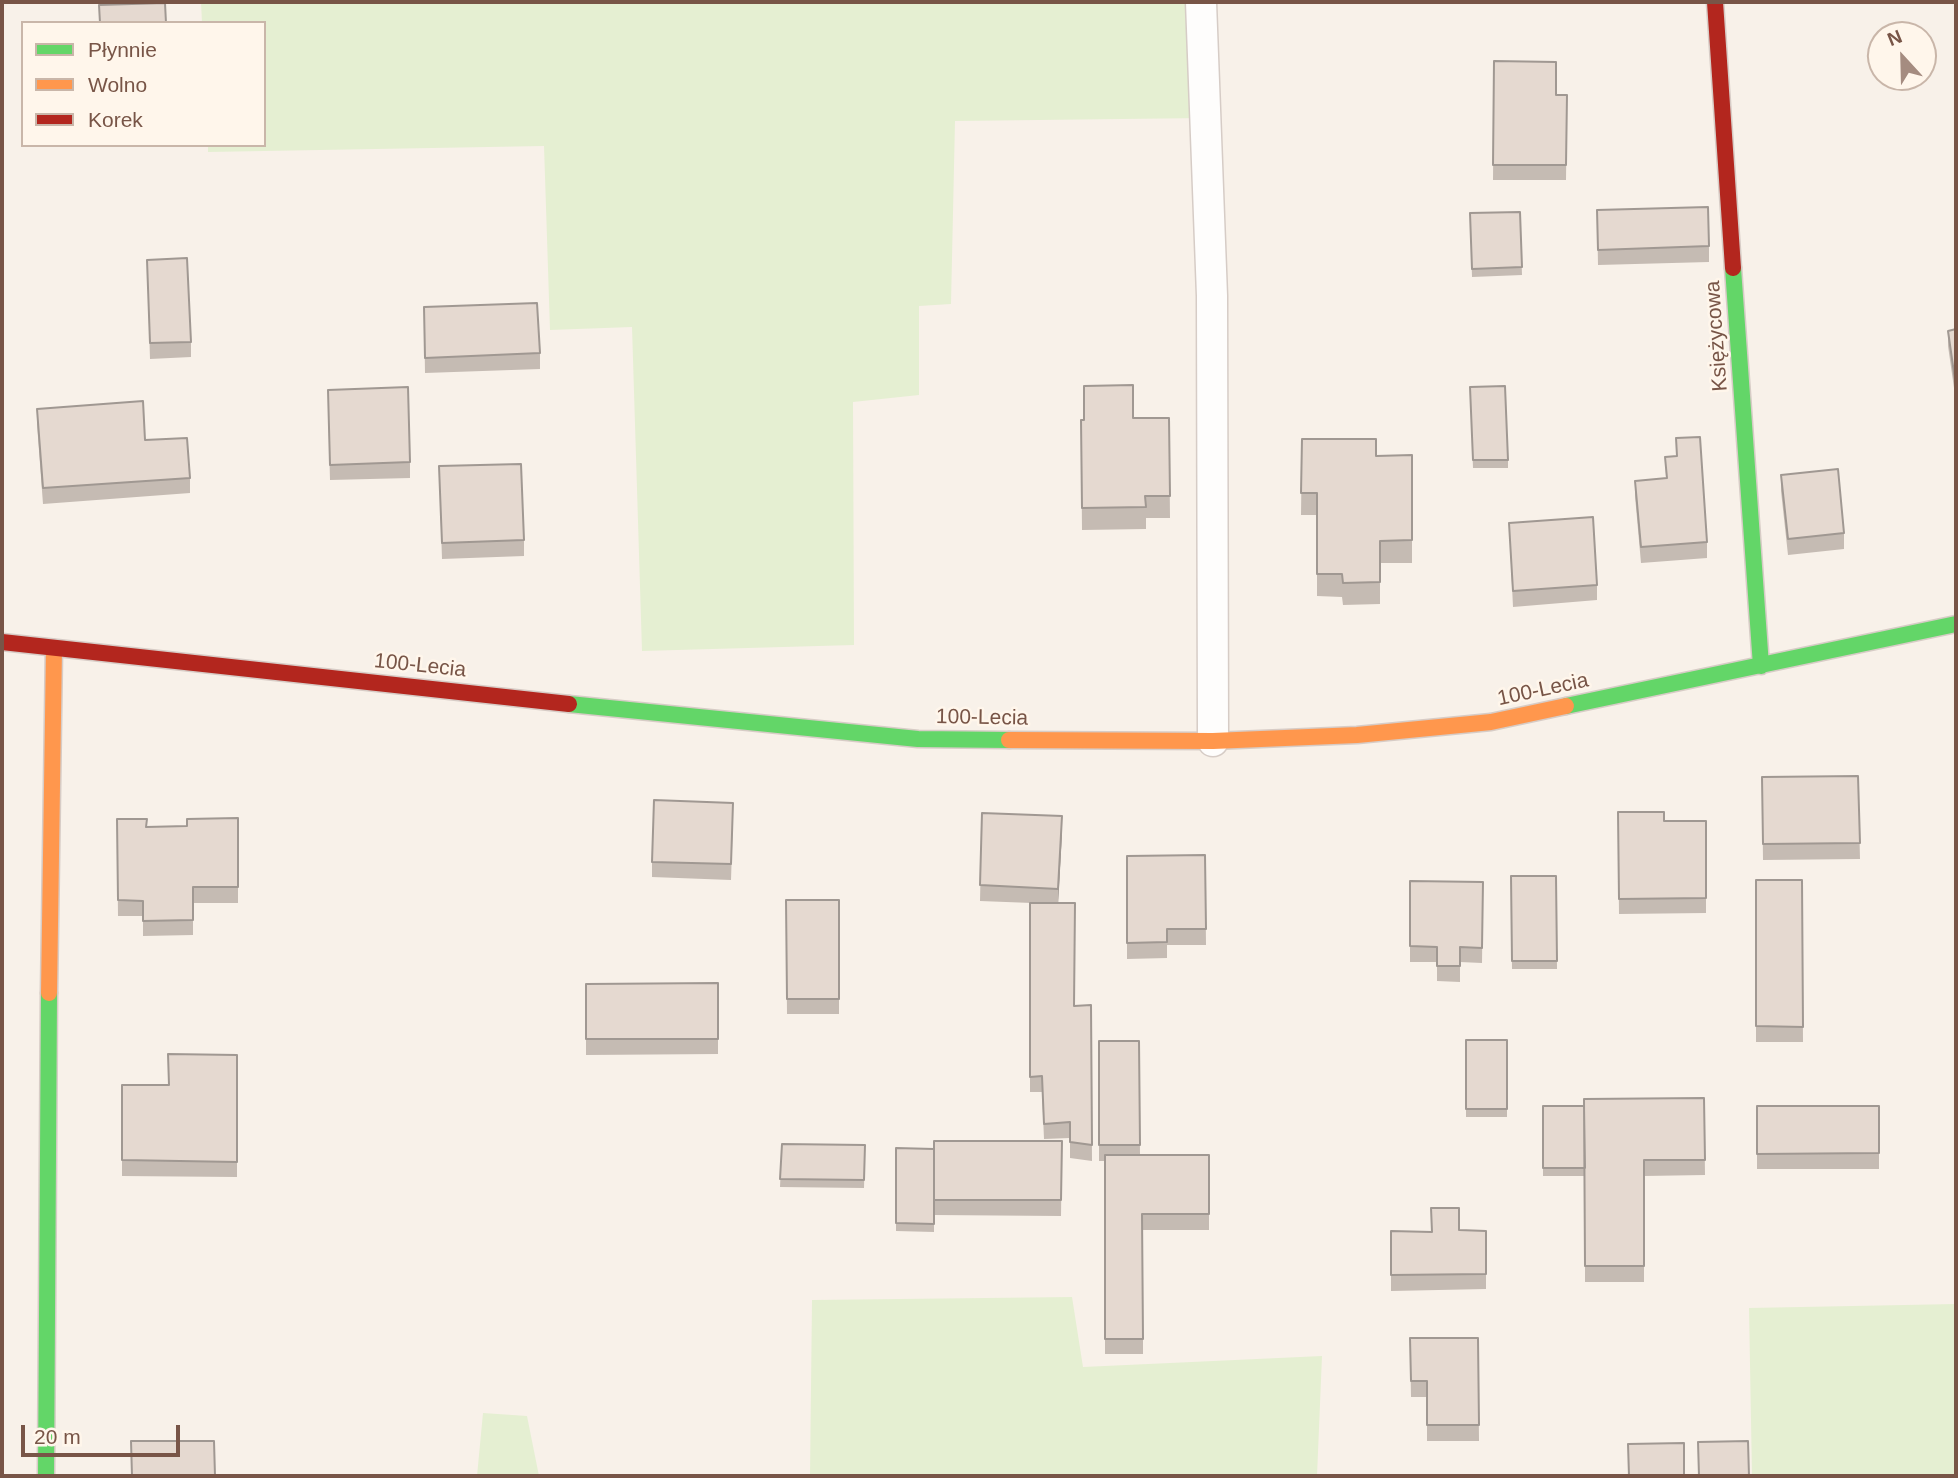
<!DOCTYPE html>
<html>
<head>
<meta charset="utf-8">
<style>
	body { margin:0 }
	#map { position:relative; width:1958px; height:1478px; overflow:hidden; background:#f8f1e9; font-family:Arial,sans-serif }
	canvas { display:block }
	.frame { position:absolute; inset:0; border:4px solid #785547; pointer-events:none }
	.legend { position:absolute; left:21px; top:21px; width:245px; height:126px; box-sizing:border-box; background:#fff6eb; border:2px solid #c9b6a9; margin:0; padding:9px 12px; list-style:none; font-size:21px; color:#785547 }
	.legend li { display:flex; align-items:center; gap:14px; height:35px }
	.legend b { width:35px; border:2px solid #c9b6a9 }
	.north { position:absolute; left:1867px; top:21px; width:70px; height:70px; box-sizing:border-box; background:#fff6eb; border:2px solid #c9b6a9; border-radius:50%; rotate:338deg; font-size:19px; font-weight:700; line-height:28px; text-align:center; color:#785547 }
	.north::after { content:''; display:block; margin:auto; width:24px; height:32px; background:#a58c80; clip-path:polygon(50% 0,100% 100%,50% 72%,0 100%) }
	.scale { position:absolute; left:21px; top:1425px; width:159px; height:32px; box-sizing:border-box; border:4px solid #785547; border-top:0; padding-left:9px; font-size:21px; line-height:24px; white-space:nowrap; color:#785547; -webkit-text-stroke:5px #fff6eb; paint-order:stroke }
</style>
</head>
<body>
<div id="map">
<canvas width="1958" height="1478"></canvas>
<div class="frame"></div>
<ul class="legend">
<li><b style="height:9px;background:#63d668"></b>Płynnie</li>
<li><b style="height:9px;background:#ff974d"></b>Wolno</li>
<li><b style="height:9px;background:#b3261e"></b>Korek</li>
</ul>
<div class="north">N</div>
<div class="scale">20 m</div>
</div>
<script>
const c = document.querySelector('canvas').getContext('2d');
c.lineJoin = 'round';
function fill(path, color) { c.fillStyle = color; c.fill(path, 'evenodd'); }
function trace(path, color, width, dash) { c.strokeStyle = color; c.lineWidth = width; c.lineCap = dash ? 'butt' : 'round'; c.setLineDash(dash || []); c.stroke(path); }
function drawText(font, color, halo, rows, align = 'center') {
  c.font = font + ' Arial,sans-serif'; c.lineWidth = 5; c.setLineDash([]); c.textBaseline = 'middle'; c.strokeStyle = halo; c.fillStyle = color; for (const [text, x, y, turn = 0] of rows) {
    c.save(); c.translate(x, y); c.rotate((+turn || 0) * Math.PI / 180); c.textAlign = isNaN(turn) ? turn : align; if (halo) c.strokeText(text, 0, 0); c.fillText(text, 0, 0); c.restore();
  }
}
const green = new Path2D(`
	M201,2h1000l5,116 -251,3 -4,183 -32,2v89l-66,7 1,243 -212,6 -10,-324 -82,3 -6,-184 -336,6v-7h56v-122h-62z
	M1072,1297l11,70 239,-11 -5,120h-507l2,-176z
	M1956,1304v172h-204l-3,-168z
	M483,1413l44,3 12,60h-62z`);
const lane = new Path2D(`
	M1201,2l11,294 1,445`);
const fast = new Path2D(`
	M1733,268l28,398
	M569,704l349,35 91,1
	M1566,706l390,-82
	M46,1476l3,-483`);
const slow = new Path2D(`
	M1009,740l204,1 144,-6 134,-13 75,-16
	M49,993l5,-345`);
const jam = new Path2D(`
	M1715,2l18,266
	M2,642l567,62`);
const wall = new Path2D(`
	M1494,61l62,34h11l-1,85h-73z
	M1597,210l112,36v16l-111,3z
	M1520,212l2,63 -50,2 -2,-64z
	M147,260l44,82v15l-41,2z
	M424,307l116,46v16l-115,4z
	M1956,329v73l-8,-56v-15z
	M1470,387l38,73v8h-35z
	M328,405l82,57v16l-80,2z
	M37,409l108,31 45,38v15l-147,11 -6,-80z
	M1133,418h36l1,100h-24v11l-64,1 -1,-110z
	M1676,438l31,104v16l-66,5 -6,-67v-15l31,-3 -1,-21 11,-1z
	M1302,439l74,17 36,-1v108h-32v41l-37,1 -1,-8 -25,-1v-81h-16z
	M439,466l85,74v16l-82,3z
	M1781,475l63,58v16l-56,6 -7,-64z
	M1509,523l88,62v15l-84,7z
	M1858,776l2,83 -97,1 -1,-83z
	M1618,812l46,9h42v92l-87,1z
	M982,813l80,19 -4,71 16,103 17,-1 1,156 -22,-3v-20l-26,1 -2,-47h-12v-189h2l-52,-2z
	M238,818v85h-45v32l-50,1v-20h-25l-1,-97 30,8 40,-1z
	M733,819l-2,61 -79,-3v-15z
	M1205,855l1,90h-39v13l-40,1v-103z
	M1511,876h45l1,93h-45z
	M1756,880h46l1,162h-47z
	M1410,881l73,1 -1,81 -22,-1v20l-23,-1v-19h-27z
	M786,900h53v114h-52z
	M718,983v71l-132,1v-71z
	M1466,1040h41v77h-41z
	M1099,1041h40l1,114h69v75h-66v124h-38v-193h-6z
	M237,1055v122l-115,-1v-91h47z
	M1704,1098l1,77 -61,1v106h-59v-106h-42v-70h41z
	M1757,1106h122v63h-122z
	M1062,1141l-1,75 -127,-1v17l-38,-1v-83l38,1z
	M782,1144l83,1 -1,43 -84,-1z
	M1459,1230l27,1v58l-95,2v-60l40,1z
	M1410,1338h68l1,103h-52v-44h-16z`);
const shadedWall = new Path2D(`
	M1062,816v16l-4,73v-16z`);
const building = new Path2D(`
	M165,3l1,20h-66l-1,-18z
	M1494,61l62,1v33h11l-1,70h-73z
	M1708,207l1,39 -111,4 -1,-40z
	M1520,212l2,55 -50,2 -2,-56z
	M187,258l4,84 -41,1 -3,-83z
	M537,303l3,50 -115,5 -1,-51z
	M1956,329v58l-8,-56z
	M1133,385v33h36l1,78h-25l1,11 -64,1 -1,-88h3v-34z
	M1505,386l3,74h-35l-3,-73z
	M408,387l2,75 -80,3 -2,-75z
	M143,401l2,39 42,-2 3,40 -147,10 -6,-79z
	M1700,437l7,105 -66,5 -6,-66 32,-3 -2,-21 12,-1 -1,-18z
	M1302,439h74v17l36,-1v85l-32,1v41l-37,1 -1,-9h-25v-81h-16z
	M521,464l3,76 -82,3 -3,-77z
	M1838,469l6,64 -56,6 -7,-64z
	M1593,517l4,68 -84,6 -4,-68z
	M1858,776l2,67 -97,1 -1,-67z
	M654,800l79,3 -2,61 -79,-2z
	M1618,812h46v9h42v77l-87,1z
	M982,813l80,3 -4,73 -78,-4z
	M238,818v69h-45v33l-50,1v-20l-25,-1 -1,-81h30l-1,8 41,-1v-7z
	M1205,855l1,74h-39v13l-40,1v-87z
	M1511,876h45l1,85h-45z
	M1756,880h46l1,147 -47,-1z
	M1410,881l73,1 -1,66 -22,-1v19h-23v-19l-27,-1z
	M786,900h53v99h-52z
	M1030,903h45l-1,103 17,-1 1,140 -22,-3v-20l-26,2 -2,-48 -12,1z
	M718,983v56h-132v-55z
	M1466,1040h41v69h-41z
	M1099,1041h40l1,104h-41z
	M168,1054l69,1v107l-115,-2v-75h47z
	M1704,1098l1,62h-61v106h-59l-1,-167z
	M1543,1106h41l1,62h-42z
	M1757,1106h122v47l-122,1z
	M934,1141h128l-1,59h-127z
	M782,1144l83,1 -1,35 -84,-1z
	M896,1148l38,1v75l-38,-1z
	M1105,1155h104v59h-67l1,125h-38z
	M1431,1208h28v22l27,1v43l-95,1v-44l41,1z
	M1410,1338h68l1,87h-52v-44h-16z
	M131,1441h83l1,35h-83z
	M1748,1441l1,35h-50l-1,-34z
	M1684,1443v33h-55l-1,-32z`);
const streetNames = [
	["Księżycowa",1717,336,-94],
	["100-Lecia",420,666,6],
	["100-Lecia",1543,690,-12],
	["100-Lecia",982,718,1]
];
fill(green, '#e5efd2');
trace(lane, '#d6ccc6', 33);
trace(fast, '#d7ccc6', 19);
trace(slow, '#d7ccc6', 19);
trace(jam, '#d7ccc6', 19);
trace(lane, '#fefdfc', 30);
trace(fast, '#63d668', 16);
trace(slow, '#ff974d', 16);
trace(jam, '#b3261e', 16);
fill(wall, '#c5bbb3');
fill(shadedWall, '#a09892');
fill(building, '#e5d9d0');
trace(building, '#a09892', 2);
drawText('21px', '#785547', '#fff6eb', streetNames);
</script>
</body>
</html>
